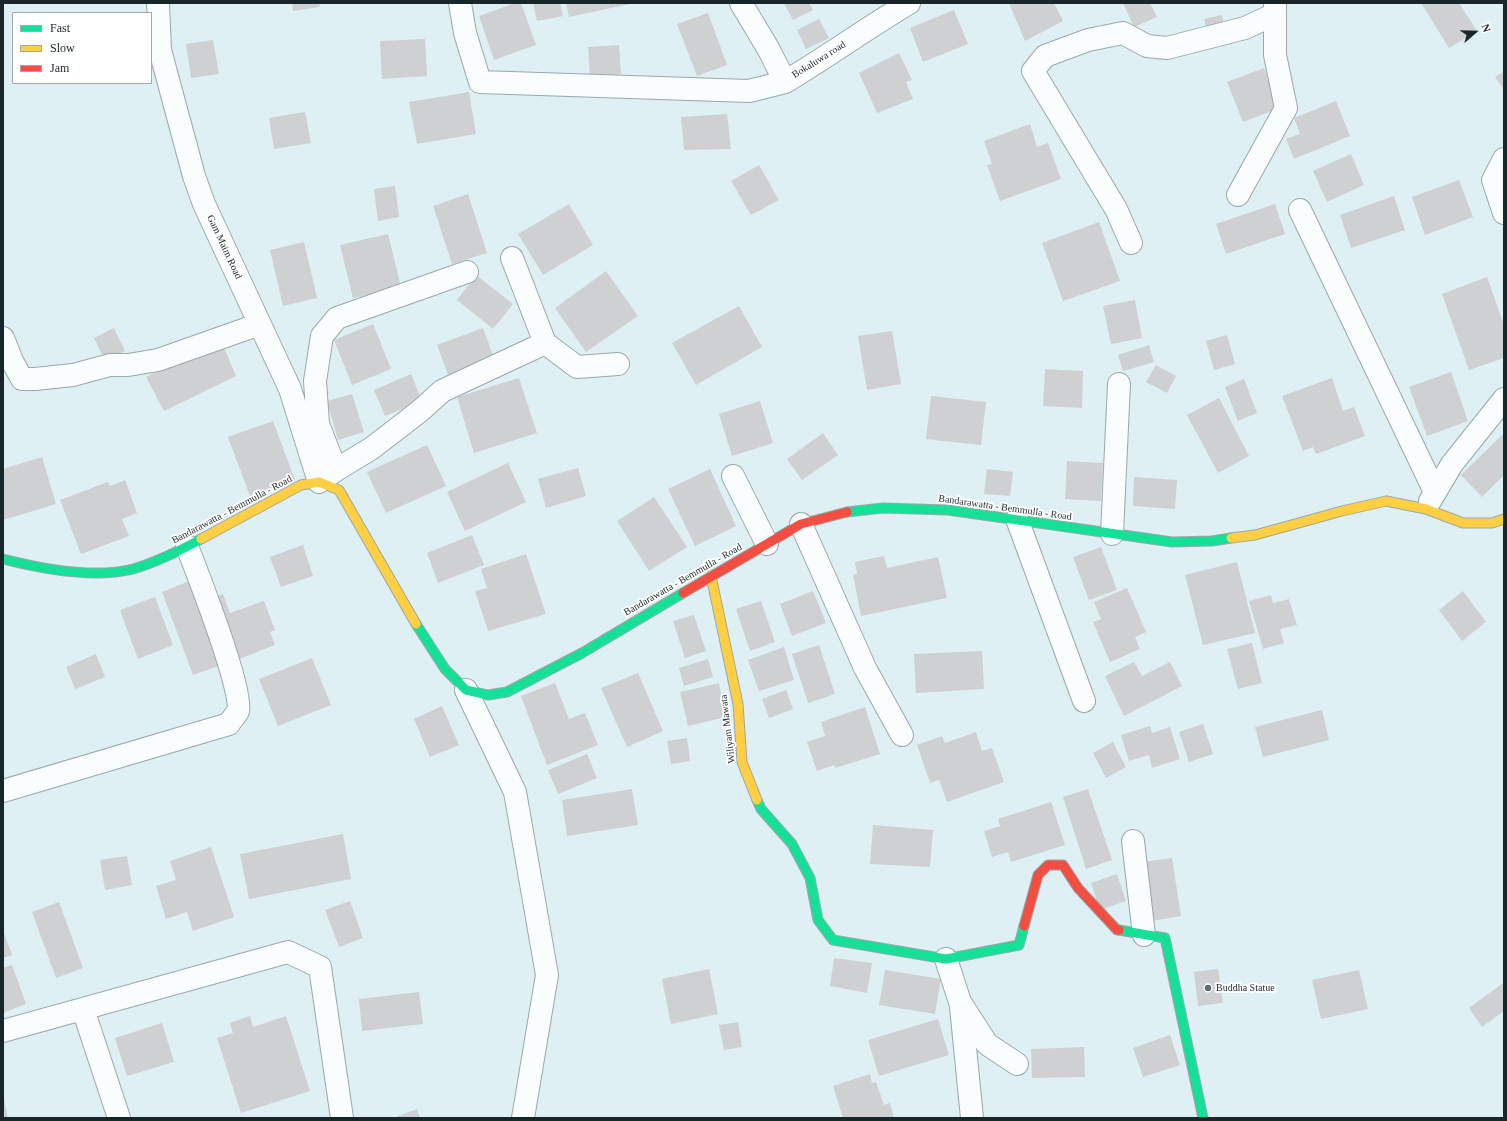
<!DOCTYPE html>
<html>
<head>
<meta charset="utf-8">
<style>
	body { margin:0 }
	#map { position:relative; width:1507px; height:1121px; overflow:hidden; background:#dff0f5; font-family:Georgia,serif }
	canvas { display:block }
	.frame { position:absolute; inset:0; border:4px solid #192629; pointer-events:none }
	.legend { position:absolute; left:12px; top:12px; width:140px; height:72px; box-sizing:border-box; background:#fff; border:1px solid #a3a8a9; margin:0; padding:5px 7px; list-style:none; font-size:12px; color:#192629 }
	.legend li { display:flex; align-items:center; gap:8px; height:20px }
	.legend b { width:20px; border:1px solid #a3a8a9 }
	.north { position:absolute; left:1455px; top:12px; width:40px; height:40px; -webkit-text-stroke:3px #fff; paint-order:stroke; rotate:70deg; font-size:11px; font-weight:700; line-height:16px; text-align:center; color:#192629 }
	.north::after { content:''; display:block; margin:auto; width:14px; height:18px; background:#192629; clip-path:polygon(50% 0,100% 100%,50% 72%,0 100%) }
</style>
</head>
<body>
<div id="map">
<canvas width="1507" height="1121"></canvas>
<div class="frame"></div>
<ul class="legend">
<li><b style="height:5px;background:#16e098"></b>Fast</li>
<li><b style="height:5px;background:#ffcf43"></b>Slow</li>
<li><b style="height:5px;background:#f24e42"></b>Jam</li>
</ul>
<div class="north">N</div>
</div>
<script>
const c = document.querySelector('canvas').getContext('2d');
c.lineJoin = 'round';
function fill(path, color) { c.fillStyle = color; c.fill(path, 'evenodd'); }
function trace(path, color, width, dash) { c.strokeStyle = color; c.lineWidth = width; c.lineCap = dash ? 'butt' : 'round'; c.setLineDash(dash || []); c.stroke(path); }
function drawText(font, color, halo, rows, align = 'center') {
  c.font = font + ' Georgia,serif'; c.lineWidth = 3.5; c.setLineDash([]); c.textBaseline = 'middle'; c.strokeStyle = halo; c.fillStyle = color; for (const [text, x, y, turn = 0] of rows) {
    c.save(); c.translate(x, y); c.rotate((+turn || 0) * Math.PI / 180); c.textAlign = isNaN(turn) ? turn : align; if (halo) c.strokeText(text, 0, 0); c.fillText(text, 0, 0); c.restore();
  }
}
const building = new Path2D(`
	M292,3h27l1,4 -27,4z
	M515,3h6l15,42 -42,15 -15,-44z
	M533,3h27l3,13 -26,5z
	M566,3h64v1l-61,13z
	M784,3h25l4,7 -20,10z
	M1009,3h45l9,18 -38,20z
	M1123,3h27l7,14 -23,10z
	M1421,3h38l18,28 -28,17z
	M954,10l14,34 -45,18 -13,-34z
	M708,13l19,52 -30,11 -20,-52z
	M1222,15l5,24 -18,4 -5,-24z
	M819,19l10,19 -23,11 -9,-19z
	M425,39l2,37 -45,3 -2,-38z
	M213,40l6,34 -28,4 -5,-34z
	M619,45l2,29 -31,3 -2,-30z
	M899,53l13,27 -6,2 7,17 -36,14 -18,-40z
	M1264,68l15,40 -36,14 -16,-40z
	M1504,71v19l-9,-13z
	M469,92l7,42 -59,10 -8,-42z
	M1336,101l14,35 -56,23 -8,-20 14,-5 -6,-16z
	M305,112l6,31 -37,6 -5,-31z
	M727,114l4,35 -47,1 -3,-33z
	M1030,124l7,23 11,-4 13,36 -61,22 -13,-36 5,-1 -8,-23z
	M1351,154l13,31 -37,17 -14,-31z
	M759,165l20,35 -28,15 -20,-34z
	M1459,180l14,37 -48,18 -13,-38z
	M395,186l4,31 -21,4 -4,-32z
	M468,194l19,59 -35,11 -19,-58z
	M1394,196l11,34 -54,18 -11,-33z
	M569,204l24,41 -50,30 -25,-41z
	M1275,204l10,30 -59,20 -10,-30z
	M1099,222l21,59 -57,20 -21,-58z
	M388,234l13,53 -48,11 -13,-53z
	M304,242l13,56 -34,8 -13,-56z
	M606,271l32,45 -52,36 -31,-44z
	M476,275l37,29 -20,25 -36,-29z
	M1487,277l17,48v33l-35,12 -27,-76z
	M1135,300l7,38 -31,6 -8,-38z
	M739,306l23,41 -66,38 -24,-42z
	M373,324l18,45 -39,16 -18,-45z
	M114,328l11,23 -20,10 -11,-23z
	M483,328l11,30 -46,17 -11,-30z
	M892,331l9,53 -34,6 -9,-54z
	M1227,335l8,29 -21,6 -8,-29z
	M221,341l15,35 -72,35 -18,-34z
	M1149,345l5,17 -31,9 -5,-16z
	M1156,365l20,11 -9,17 -21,-11z
	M1045,369l38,2 -1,37 -39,-2z
	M1451,372l17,49 -41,15 -18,-49z
	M411,374l11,27 -37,15 -11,-26z
	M519,378l18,55 -63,20 -17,-56z
	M1332,378l11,33 11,-4 11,29 -49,18 -3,-7 -10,4 -21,-55z
	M1244,379l13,34 -19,8 -13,-34z
	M352,394l12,38 -26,8 -11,-39z
	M931,396l55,6 -5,43 -55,-6z
	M1219,398l30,58 -31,17 -31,-58z
	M760,401l13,42 -41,13 -13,-42z
	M273,421l22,59 -45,16 -22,-59z
	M823,433l15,22 -36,25 -15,-21z
	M1504,433v42l-22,22 -21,-22z
	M427,445l19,41 -60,27 -19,-41z
	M42,457l14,47 -53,16v-51z
	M1067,461l36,2 -2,38 -36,-2z
	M508,463l18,39 -61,29 -18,-39z
	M578,468l8,28 -40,12 -8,-29z
	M710,469l26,57 -41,20 -27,-57z
	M987,469l26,3 -3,24 -26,-2z
	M1134,477l43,3 -2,29 -42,-3z
	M125,480l12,33 -15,6 7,17 -48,18 -21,-54 48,-18 2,4z
	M654,497l33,50 -38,24 -32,-50z
	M472,535l12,30 -46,18 -11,-30z
	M303,545l10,31 -32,11 -11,-30z
	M1101,547l16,43 -28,10 -16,-43z
	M526,554l20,60 -58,17 -13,-40 12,-3 -6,-19z
	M884,556l3,12 51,-11 9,41 -86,18 -8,-41 4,-1 -2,-12z
	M1237,562l18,71 -52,12 -18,-70z
	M192,580l32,84 -31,11 -31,-83z
	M1127,588l19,44 -11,5 5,12 -30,13 -17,-40 8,-3 -7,-17z
	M813,591l13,32 -34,13 -12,-32z
	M1463,591l23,31 -24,19 -23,-31z
	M223,594l7,19 34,-12 11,29 -5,2 5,13 -41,16 -23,-62z
	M1271,595l2,8 16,-4 8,26 -17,4 4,14 -21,6 -14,-48z
	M155,597l18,48 -35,14 -18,-49z
	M761,601l14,41 -25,9 -14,-42z
	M694,615l12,36 -21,7 -12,-37z
	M1252,643l10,40 -24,6 -11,-40z
	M819,645l16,49 -27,9 -16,-49z
	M784,647l10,33 -35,11 -11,-31z
	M982,651l2,38 -68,4 -2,-39z
	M96,654l9,23 -30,12 -9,-22z
	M312,658l19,47 -53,21 -19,-47z
	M708,659l5,18 -29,9 -5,-18z
	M1134,662l8,14 28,-14 12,24 -58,30 -19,-40z
	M638,673l25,58 -36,16 -26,-59z
	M555,683l14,36 16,-6 13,32 -51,20 -26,-69z
	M719,683l7,34 -38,9 -8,-34z
	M786,690l7,19 -24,9 -7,-19z
	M442,706l17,39 -29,12 -16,-38z
	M865,707l15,47 -45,14 -1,-3 -17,6 -10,-29 18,-6 -4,-14z
	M1322,710l7,30 -66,17 -8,-30z
	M1203,724l10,30 -24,8 -10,-30z
	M1150,726l2,7 18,-6 10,32 -28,9 -3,-13 -20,6 -8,-26z
	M976,732l6,19 10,-3 12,34 -57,20 -8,-22 -9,3 -13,-38 25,-9 3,7z
	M687,738l3,23 -19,3 -4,-23z
	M1113,742l13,25 -20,11 -13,-25z
	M587,754l10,24 -39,16 -10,-24z
	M632,789l6,36 -71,11 -5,-36z
	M1088,789l24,71 -26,9 -23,-72z
	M1051,802l14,43 -54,17 -3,-10 -16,5 -8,-26 16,-5 -2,-7z
	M873,825l60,5 -3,37 -60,-3z
	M343,834l8,45 -102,20 -9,-45z
	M211,847l23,70 -41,14 -6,-19 -21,7 -10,-33 20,-6 -6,-19z
	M127,856l5,29 -27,5 -5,-30z
	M1172,858l9,58 -29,5 -9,-59z
	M1117,874l9,27 -26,9 -9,-27z
	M350,901l13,37 -24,9 -14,-37z
	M59,902l24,66 -27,10 -24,-66z
	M3,930l9,25 -9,3z
	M834,958l38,5 -5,30 -37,-7z
	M12,965l14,39 -23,9v-45z
	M709,969l9,45 -47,10 -9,-45z
	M1218,969l5,34 -25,3 -4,-34z
	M885,970l56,9 -6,35 -56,-9z
	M1359,970l9,39 -47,10 -9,-39z
	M1503,983l1,28 -22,16 -13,-19z
	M419,992l4,32 -61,7 -3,-32z
	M250,1016l3,11 33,-11 24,75 -69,22 -24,-75 16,-5 -3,-10z
	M938,1019l11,36 -70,21 -11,-36z
	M738,1022l4,25 -18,3 -5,-25z
	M162,1023l12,39 -47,14 -12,-38z
	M1170,1035l10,30 -37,12 -10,-29z
	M1084,1047l1,30 -53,1 -1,-29z
	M870,1074l2,9 4,-1 8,23 6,-2 4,15h-51l-10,-32z
	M3,1099h1l4,19h-5z
	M417,1109l3,9h-27z`);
const street = new Path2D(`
	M158,3l2,47 34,126 10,28 86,185 29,93 17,-12 36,-22 48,-37 22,-20 103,-48 -33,-85
	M460,3l5,30 15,49 269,9 36,-9
	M741,3l28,47 16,32c42,-25 82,-54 124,-79
	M1504,159l-11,21 11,33
	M1238,195l48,-87 -11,-53v-52
	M1300,210l135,282
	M1131,243l-15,-34 -83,-138 12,-15 43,-16 35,-7 24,13 20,2 78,-20 30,-14
	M3,338l9,23 10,18h13l38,-4 37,-10h18l30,-5 102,-36
	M545,343l32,24 41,-3
	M336,470l-18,-46 -3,-43 7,-45 15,-18 130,-46
	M733,476l34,68
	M1430,501l22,-37 52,-65
	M1017,519l67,182
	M801,524l64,144 37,67
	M1112,534l7,-150
	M466,690l49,102 32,183 -24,143
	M3,791l226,-67c2,-4 7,-9 9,-13 6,-19 -41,-139 -51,-165
	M1133,841l11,94
	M946,959l14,43 27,42 30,20
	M961,1007l11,111
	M83,1009l36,109
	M3,1031l285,-79 32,15 22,151`);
const fast = new Path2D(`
	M847,512l36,-4 65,2 224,32 40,-1 19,-3
	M3,559c39,10 91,20 130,10 24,-7 46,-18 68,-30
	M416,624l29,45 21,21 22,5 19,-3 75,-39 101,-60
	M757,800l4,9 31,35 18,34 8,42 15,20 113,19 73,-14 5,-19
	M1119,930l46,8 38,180`);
const slow = new Path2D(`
	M1231,538l24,-3 87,-24 44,-10 40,8 37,14h29l12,-4
	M201,539l100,-54 18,-3 20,8 77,134
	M711,576l27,128 4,58 15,38`);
const jam = new Path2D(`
	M683,593l118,-69 46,-12
	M1024,926l14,-51 10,-10h15l15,23 39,42h2`);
const markers = [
	[1208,988,4,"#5e6d70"]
];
const streetNames = [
	["Bokaluwa road",819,60,-32],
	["Gam Maim Road",224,247,65],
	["Bandarawatta - Bemmulla - Road",1005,508,8],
	["Bandarawatta - Bemmulla - Road",232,510,-28],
	["Bandarawatta - Bemmulla - Road",683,580,-30],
	["Wiliyam Mawata",728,729,-97]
];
const poiNames = [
	["Buddha Statue",1216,988]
];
fill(building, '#ced0d1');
trace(street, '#9aa7ab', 24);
trace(fast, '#9aa7ab', 11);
trace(slow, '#9aa7ab', 11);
trace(jam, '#9aa7ab', 11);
trace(street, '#fafdfe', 22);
trace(fast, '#16e098', 9);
trace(slow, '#ffcf43', 9);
trace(jam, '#f24e42', 9);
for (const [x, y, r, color] of markers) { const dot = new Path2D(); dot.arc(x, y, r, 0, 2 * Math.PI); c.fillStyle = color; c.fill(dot); trace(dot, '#fff', 1.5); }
drawText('10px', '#192629', '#fff', streetNames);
drawText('10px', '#192629', '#fff', poiNames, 'left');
</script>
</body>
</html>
